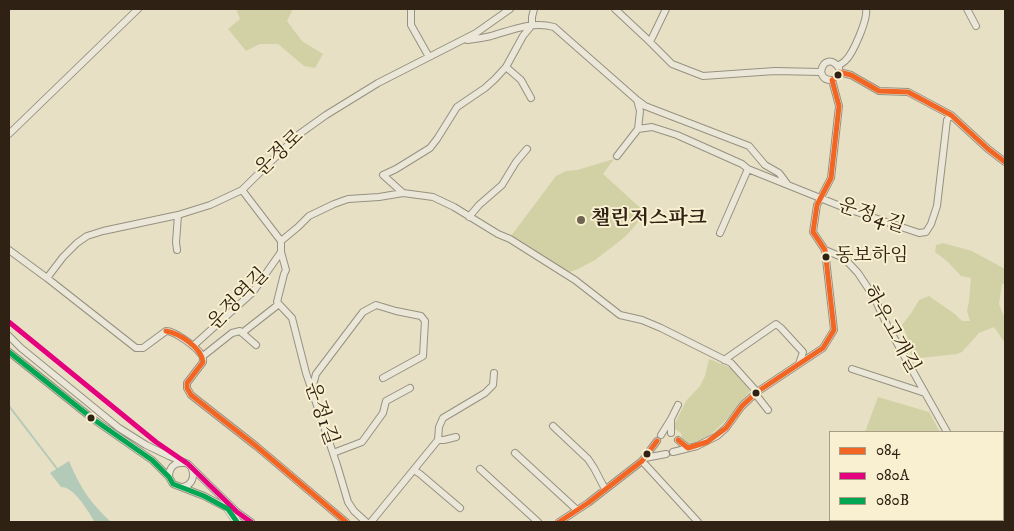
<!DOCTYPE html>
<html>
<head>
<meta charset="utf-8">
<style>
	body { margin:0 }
	#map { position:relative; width:1014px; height:531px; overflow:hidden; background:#e7e0c5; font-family:"IM FELL DW Pica",serif }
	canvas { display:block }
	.frame { position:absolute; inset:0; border:10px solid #2f2113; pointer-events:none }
	.legend { position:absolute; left:829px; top:431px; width:175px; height:90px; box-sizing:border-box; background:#f8f0d0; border:1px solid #a89d84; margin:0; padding:6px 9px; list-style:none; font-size:15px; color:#2f2113 }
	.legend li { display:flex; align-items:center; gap:10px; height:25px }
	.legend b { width:25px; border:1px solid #a89d84 }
</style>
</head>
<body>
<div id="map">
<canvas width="1014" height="531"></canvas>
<div class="frame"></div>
<ul class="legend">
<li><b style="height:6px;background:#f26522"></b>084</li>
<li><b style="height:6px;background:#e5007d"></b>080A</li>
<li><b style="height:6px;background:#00a651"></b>080B</li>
</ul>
</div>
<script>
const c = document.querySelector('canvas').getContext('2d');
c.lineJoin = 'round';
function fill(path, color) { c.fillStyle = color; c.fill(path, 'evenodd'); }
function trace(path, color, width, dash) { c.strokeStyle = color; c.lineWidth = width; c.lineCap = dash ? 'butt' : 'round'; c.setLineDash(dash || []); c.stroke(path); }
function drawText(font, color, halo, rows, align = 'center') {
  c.font = font + ' "IM FELL DW Pica","Noto Serif KR",serif'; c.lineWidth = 4; c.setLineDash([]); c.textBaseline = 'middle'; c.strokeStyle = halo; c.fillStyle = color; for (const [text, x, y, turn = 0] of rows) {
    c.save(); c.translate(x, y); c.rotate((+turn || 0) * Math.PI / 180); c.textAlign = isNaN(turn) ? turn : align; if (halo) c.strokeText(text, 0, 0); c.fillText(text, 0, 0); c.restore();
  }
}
const green = new Path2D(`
	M236,9h57l-6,12 15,20 21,13 -8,14 -11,-2 -26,-22h-18l-14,7 -18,-22 12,-10z
	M614,159l-11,15 43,39 -20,23 -14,11 -17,13 -17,9 -8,3 -10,-3 -49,-33 45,-60 10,-5 11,-1z
	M943,243l29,8 33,18v15h-3l-3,20 6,15v24l-11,-16 -15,6 -17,19 -5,2 -37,4 -9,-3 -3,-10 -1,-9 -5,-11 10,-13 7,-12 10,-4 26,18 7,7h8l-3,-10 2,-10 2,-23 -10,-2 -13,-14 -13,-10 1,-7z
	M709,359l22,9 19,23c-13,16 -43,59 -67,51l-2,-9 -5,-3 -3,-3 13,-26 14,-15 5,-10z
	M878,397l51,15 11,20h-75z`);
const water = new Path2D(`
	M69,461c12,28 20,40 42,61h-16c-7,-10 -20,-35 -34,-35l-11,-14z`);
const stream = new Path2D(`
	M9,406l49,64`);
const minor = new Path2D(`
	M411,9v16l18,32
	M615,9l31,29 26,26 31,12 72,-5 46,1
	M967,9l9,17
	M467,40c8,-1 16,-2 24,-4 21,-6 41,-15 63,-9l83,73 3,11 -2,18
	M650,42l16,-33
	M838,66c2,-2 5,-3 7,-5 8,-7 23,-42 21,-52
	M821,72c2,-12 11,-14 18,-4
	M821,72c2,6 4,8 11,8
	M839,72l12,3 28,16 29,1 43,23 37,34 17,13
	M832,80l7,26 -8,72 -14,27 -4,27 12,18 19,8 14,15 16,24 14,30 59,105
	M531,98l-10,-18 -15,-13 17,-31 9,-11v-8l2,-8
	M637,100l8,6 104,40 16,19 14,8 9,12
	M9,134l129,-125
	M617,156l21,-27 14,-2 25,8 65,29 6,5 97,39 74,25 7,-1 5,-8 6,-18 10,-86 4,-5
	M242,190l39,51v11l5,18 -2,4 -7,28 15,16 14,55 31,92 11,37 6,9 12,11
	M403,193l-20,-18 13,-6 34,-21 7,-9 20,-32 28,-19 10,-9 11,-12
	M469,217l10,-12 23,-20 14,-23 11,-13
	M720,233l28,-64
	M281,241l17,-14 11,-11 25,-12 14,-5 31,-2 24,-4 30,4 21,10 44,27 12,5 65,41 45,35 22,5 19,8 70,35 26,29v4l11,14
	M9,250l38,28 89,70h7l23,-17c9,0 29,15 35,23 2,3 2,3 2,8l-16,21v5l4,7 65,51 90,76
	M177,250l-1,-8 2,-27
	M47,278l16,-21 14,-14 10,-7 16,-5 75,-16 32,-10 32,-15 56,-55 28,-20 52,-32 98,-50 34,-24
	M242,333l37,-29
	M9,336l12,12 98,80 27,17 23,11 19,8 49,48 14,10
	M193,346l60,-54 28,-40
	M9,352l84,67 59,41 17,17 4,7 31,12 27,14
	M203,356l29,-23 8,-2 16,14
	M724,360l52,-36 5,4 22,24 -4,12
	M852,369l73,24
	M312,389l4,-15 47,-62 13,-7 20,6 25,5 4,5 -2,35 -40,22
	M671,420v13
	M553,426l35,33 6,9 11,21
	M661,435l10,-16 7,-14
	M456,437l-12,3h-6l1,-13 4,-9 42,-25 8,-8 1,-12
	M678,440l10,8
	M673,452l24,-6 20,-10 9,-8 16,-22 15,-14 66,-44 11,-18 -9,-80
	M333,453l29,-11 21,-29 3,-12 24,-13
	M515,453l62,57
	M645,458l21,-4
	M642,461l56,61
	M480,469l58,53
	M414,470l6,4 40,34
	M1003,474l2,-1
	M169,477c0,-9 5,-15 14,-14
	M182,487c9,-1 13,-9 10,-18
	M1003,516l2,1
	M371,522l67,-82
	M559,522l29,-19 54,-42 15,-20
	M848,522l1,-2
	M878,522l2,-2`);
const tertiary = new Path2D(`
	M228,509l9,13`);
const bus1 = new Path2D(`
	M166,331c13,2 36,17 37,31l-16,21v5l4,7 65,51 90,76
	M678,440l10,8 19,-6 19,-14 16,-22 15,-14 66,-44 11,-18 -9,-80 -12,-18 4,-27 14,-27 8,-72 -7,-26 4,-2 3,-6 12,3 28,16 29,1 43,23 37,34 17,13
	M559,522l29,-19 54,-42 15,-20`);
const bus2 = new Path2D(`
	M9,322l147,120 32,22 49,48 14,10`);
const bus3 = new Path2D(`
	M9,352l84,67 59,41 17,17 4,7 31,12 24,13 9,13`);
const markers = [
	[838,75,4.5,"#2f2113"],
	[581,220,5,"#6f6451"],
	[826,257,4.5,"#2f2113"],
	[756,393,4.5,"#2f2113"],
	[91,418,4.5,"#2f2113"],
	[647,454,4.5,"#2f2113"]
];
const busNames = [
	["동보하임",835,257]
];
const streetNames = [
	["운정로",280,154,-43],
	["운정4길",871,217,19],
	["운정역길",239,300,-46],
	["하우고개길",890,330,61],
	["운정1길",320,414,71]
];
const poiNames = [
	["챌린저스파크",591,220]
];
fill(green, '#d2d1a5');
fill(water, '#b2cab7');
trace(stream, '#b2cab7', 2);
trace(minor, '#969180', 8);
trace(tertiary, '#969180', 9);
trace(minor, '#eae7d9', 6);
trace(tertiary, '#eae7d9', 8);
trace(bus1, '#f26522', 5);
trace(bus2, '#e5007d', 5);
trace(bus3, '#00a651', 5);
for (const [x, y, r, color] of markers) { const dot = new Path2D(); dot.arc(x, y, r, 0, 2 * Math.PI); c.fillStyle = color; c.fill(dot); trace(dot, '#f8f0d0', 2); }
drawText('19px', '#2f2113', '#f8f0d0', busNames, 'left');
drawText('20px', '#2f2113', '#f8f0d0', streetNames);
drawText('bold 20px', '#2f2113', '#f8f0d0', poiNames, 'left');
</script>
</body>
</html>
